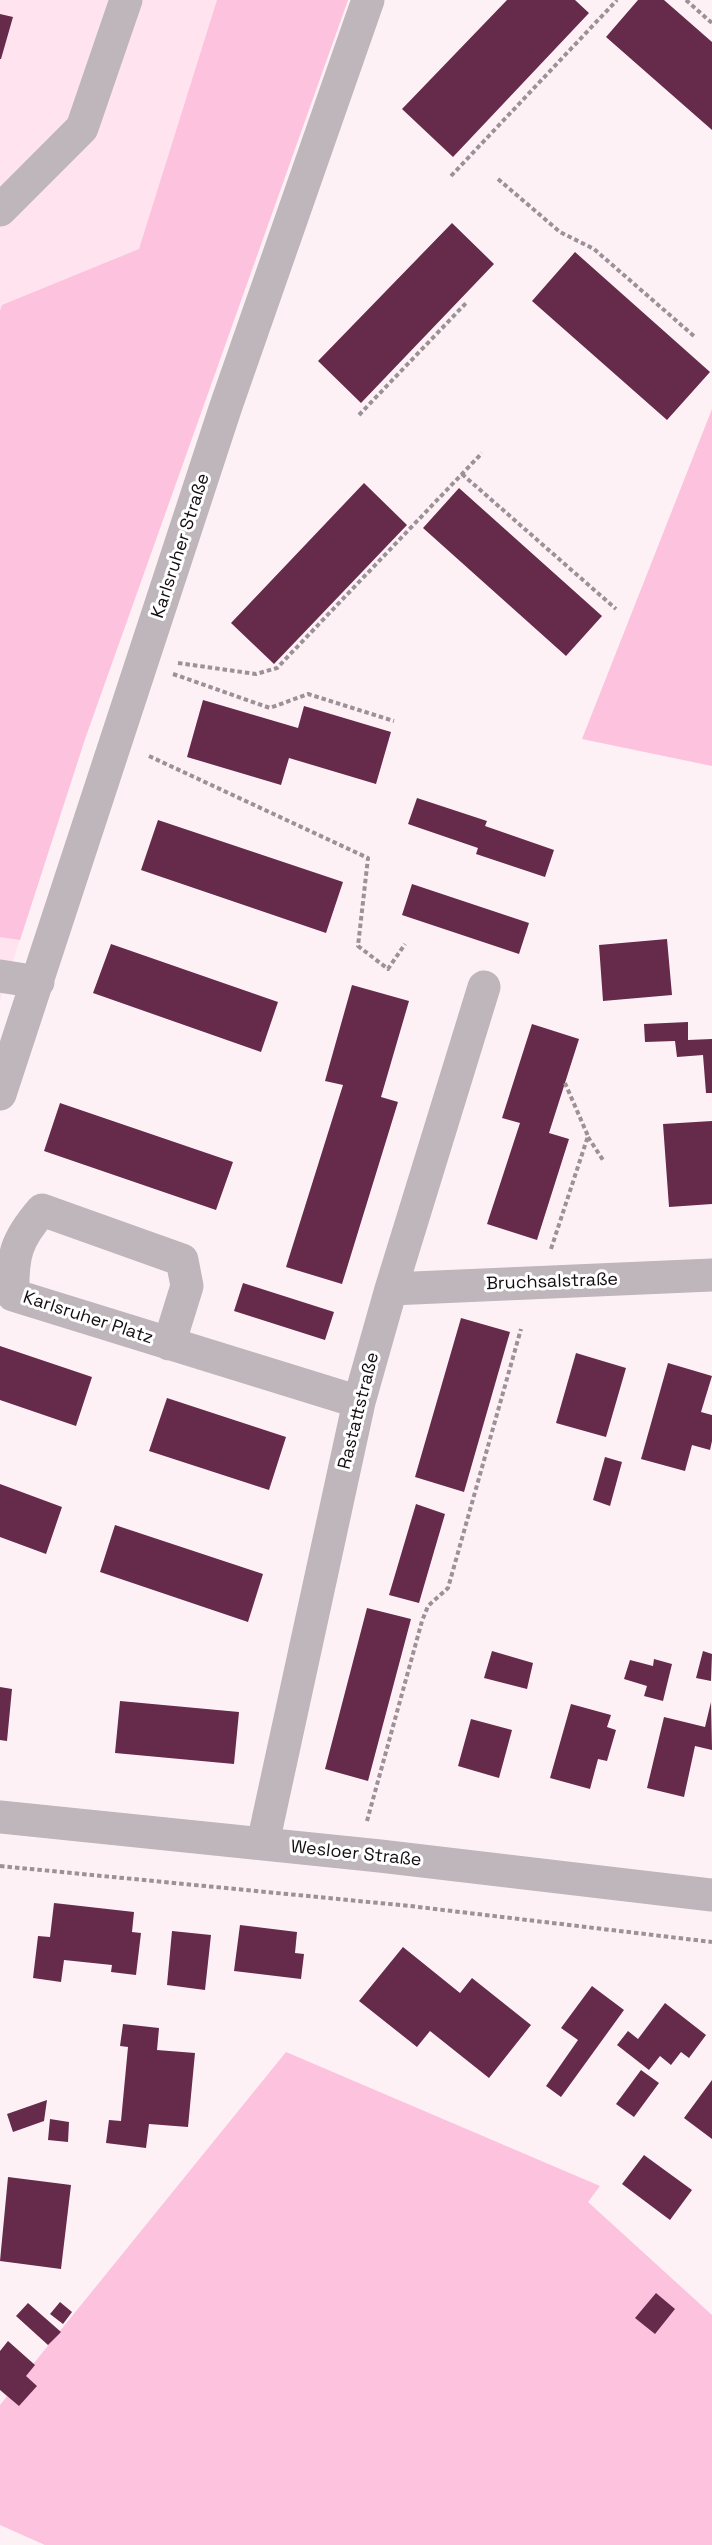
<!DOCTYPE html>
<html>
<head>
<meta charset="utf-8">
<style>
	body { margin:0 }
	canvas { display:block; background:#fdf1f6 }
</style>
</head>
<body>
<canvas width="712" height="2545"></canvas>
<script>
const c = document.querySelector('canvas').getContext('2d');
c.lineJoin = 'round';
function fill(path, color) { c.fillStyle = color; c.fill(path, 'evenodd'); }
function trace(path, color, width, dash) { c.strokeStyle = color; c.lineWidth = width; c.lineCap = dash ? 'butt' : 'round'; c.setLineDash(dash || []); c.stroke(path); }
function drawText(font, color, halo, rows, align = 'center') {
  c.font = font + ' "Space Grotesk",sans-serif'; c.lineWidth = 6; c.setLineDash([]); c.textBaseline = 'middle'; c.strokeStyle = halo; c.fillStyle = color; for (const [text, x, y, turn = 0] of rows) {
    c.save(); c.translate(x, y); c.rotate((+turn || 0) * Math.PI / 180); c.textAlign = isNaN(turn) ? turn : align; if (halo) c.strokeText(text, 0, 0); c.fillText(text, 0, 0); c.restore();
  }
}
const built = new Path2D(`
	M0,0h348l-263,739 -85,262z`);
const green = new Path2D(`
	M217,0h131l-263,739 -65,201 -20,-3v-626l2,-6 137,-56z
	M712,409v357l-130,-27z
	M286,2052l314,134 -12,16 124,113v230h-667l-45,-20v-120z`);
const building = new Path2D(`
	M507,0h68l14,13 -136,144 -51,-48z
	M638,0h26l48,42v88l-106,-93z
	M0,14l13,3 -12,42h-1z
	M452,223l42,41 -133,139 -43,-42z
	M575,252l135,120 -43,48 -135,-119z
	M364,483l43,42 -133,139 -43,-41z
	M459,488l143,128 -36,40 -143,-128z
	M203,700l95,28 6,-22 87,26 -15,52 -87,-26 -8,27 -94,-28z
	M417,798l70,23 -2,5 69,24 -9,27 -69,-23 2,-6 -70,-24z
	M158,820l185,62 -17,51 -185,-63z
	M412,884l117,39 -10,31 -117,-39z
	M667,939l5,56 -69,6 -4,-56z
	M111,944l167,58 -17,50 -168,-59z
	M352,985l57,16 -28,96 17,5 -56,182 -56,-17 57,-182 -18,-4z
	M688,1022v18l24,-1v54h-6l-3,-38 -26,2 -2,-16 -30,1 -1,-18z
	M532,1024l47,15 -30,94 20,6 -32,101 -50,-16 33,-101 -18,-5z
	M60,1103l173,59 -17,48 -172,-59z
	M712,1121v83l-43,3 -6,-83z
	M243,1283l91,29 -9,28 -91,-29z
	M461,1318l49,14 -46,160 -49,-15z
	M0,1346l92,31 -16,49 -76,-26z
	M576,1353l50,15 -20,69 -50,-14z
	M668,1363l44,13 -11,36 11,3v26l-2,9 -18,-5 -7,26 -44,-12z
	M167,1398l119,39 -17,53 -120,-39z
	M605,1457l17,5 -12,44 -17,-6z
	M0,1484l62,23 -16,47 -46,-17z
	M416,1504l29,10 -26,89 -30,-8z
	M115,1525l148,49 -15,48 -148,-50z
	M367,1608l44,11 -43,162 -43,-12z
	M492,1651l41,12 -6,26 -43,-11z
	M703,1651l9,3 -1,27 -15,-3z
	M654,1659l18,5 -9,37 -19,-5 3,-10 -23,-7 6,-19 23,6z
	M0,1687l12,2 -5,52 -7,-1z
	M120,1701l119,11 -5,52 -119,-11z
	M711,1702l1,48 -17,-4 -11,51 -37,-9 17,-71 41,10z
	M571,1704l40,11 -4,12 9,3 -9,31 -9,-2 -8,30 -40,-11z
	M471,1719l41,11 -13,48 -41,-12z
	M54,1903l80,9 -2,20 9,1 -5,42 -25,-3 1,-7 -48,-5 -3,22 -28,-4 5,-42 12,1z
	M240,1925l57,7 -2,21 9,1 -3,25 -67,-8z
	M172,1931l39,4 -6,55 -38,-5z
	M403,1947l57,46 12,-15 59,47 -42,53 -59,-47 -13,16 -58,-46z
	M592,1986l32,24 -63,87 -15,-11 32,-46 -17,-12z
	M665,2003l41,32 -17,23 -8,-6 -10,13 -11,-9 -11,14 -32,-25 11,-14 10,8z
	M123,2024l36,4 -2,22 38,3 -7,74 -39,-3 -3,24 -40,-5 3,-23 12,1 7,-74 -8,-1z
	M641,2070l18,13 -25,34 -18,-13z
	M712,2080v59l-28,-21z
	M47,2100l-3,21 -31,11 -6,-18z
	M50,2119l19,3 -1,20 -20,-2z
	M644,2155l48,35 -22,30 -48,-36z
	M8,2177l63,8 -10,84 -61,-8z
	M656,2293l19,16 -20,25 -20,-16z
	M60,2302l12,10 -9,12 -13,-10z
	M28,2303l33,29 -13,13 -32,-29z
	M8,2341l27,24 -9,11 11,10 -18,20 -19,-16v-39z`);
const path = new Path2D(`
	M686,0l26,23
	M451,176l166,-176
	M498,179l62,53 34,17 101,88
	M359,415l108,-113
	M462,474l154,135
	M178,663l78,11 21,-6 205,-215
	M173,674l97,34 38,-14 86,27
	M149,756l219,102 -10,88 30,23 17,-25
	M588,1137l15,23
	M551,1249l37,-113 -23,-53
	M367,1821l55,-200 6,-15 20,-18 73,-259
	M0,1866l410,40 302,36`);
const minor = new Path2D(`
	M0,210l82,-82 44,-128
	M0,976l38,6
	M0,1094l226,-688 142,-406
	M391,1289l321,-14
	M169,1344l18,-58 -5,-26 -140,-50c-26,30 -30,45 -29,85l346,107
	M0,1817l380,39 332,39
	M263,1843l96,-441 32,-113 93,-302`);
const streetNames = [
	["Karlsruher Straße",181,546,-72],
	["Bruchsalstraße",552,1282,-2],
	["Karlsruher Platz",88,1318,18],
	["Rastattstraße",359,1411,-76],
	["Wesloer Straße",356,1854,6]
];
fill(built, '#ffe4f0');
fill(green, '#fcc2de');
fill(building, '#662b4b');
trace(path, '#9b9196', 4, [4.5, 3]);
trace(minor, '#beb6ba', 33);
drawText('18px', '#140e11', '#fff', streetNames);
</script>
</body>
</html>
